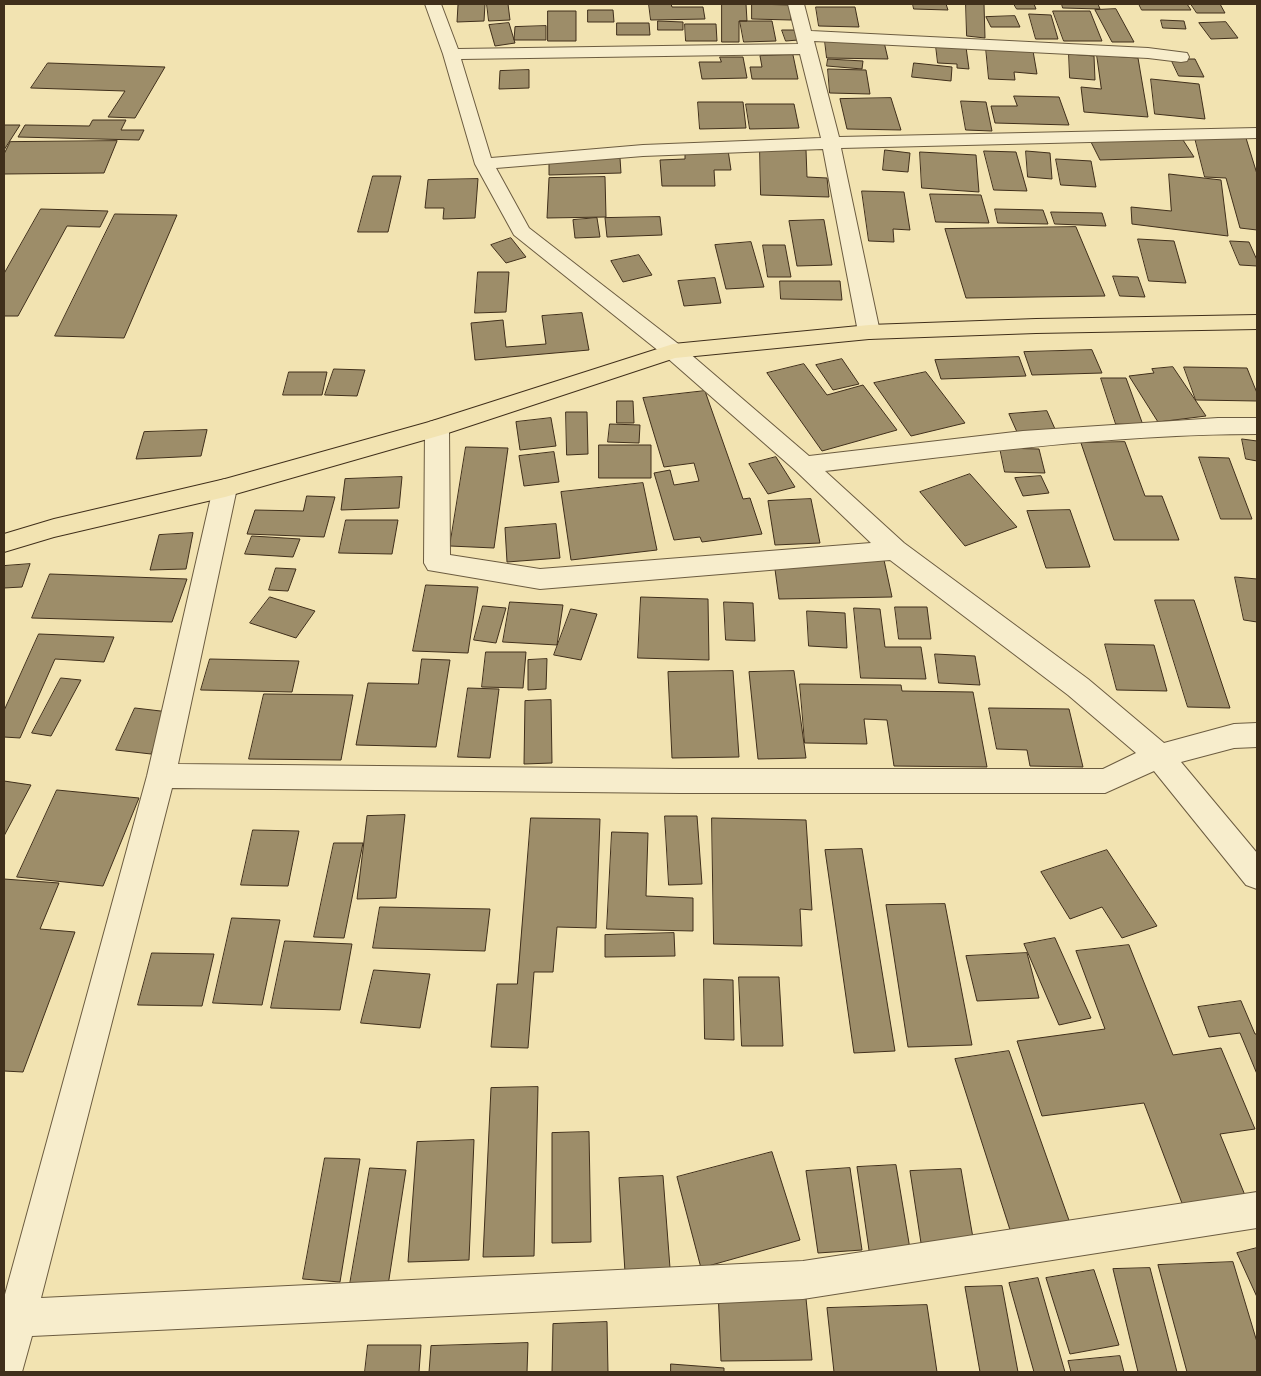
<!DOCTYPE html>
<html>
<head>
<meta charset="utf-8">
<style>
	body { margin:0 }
	#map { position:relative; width:1261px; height:1376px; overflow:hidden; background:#f2e3b1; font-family:Cardo,serif }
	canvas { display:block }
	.frame { position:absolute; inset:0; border:5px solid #402f1b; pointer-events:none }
</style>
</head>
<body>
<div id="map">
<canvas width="1261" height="1376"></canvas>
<div class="frame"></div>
</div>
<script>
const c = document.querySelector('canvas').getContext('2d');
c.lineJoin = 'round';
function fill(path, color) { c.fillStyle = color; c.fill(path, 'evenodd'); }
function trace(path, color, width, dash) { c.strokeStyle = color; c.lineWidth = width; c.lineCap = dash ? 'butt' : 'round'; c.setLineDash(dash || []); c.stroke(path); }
const building = new Path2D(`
	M485,4l-1,17 -27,1 1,-17z
	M487,4h21l2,16 -21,1z
	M649,4h22l1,3h31l2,12 -54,1z
	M722,4h24l1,17h-8v21h-17z
	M752,4l39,1v15l-39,-1z
	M913,4h33l2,6 -34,-1z
	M966,4h18l1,34 -18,-2z
	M1014,4h20l2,5h-19z
	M1062,4h36l2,5 -37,-1z
	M1139,4h48l4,6h-49z
	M1191,4h29l5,9h-28z
	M816,7h39l4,20 -40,-1z
	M1116,9l18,33h-22l-17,-32z
	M588,10h25l1,12h-26z
	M548,11h28v30h-28z
	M1053,11h37l12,30h-38z
	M1029,14l22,1 7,24h-22z
	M1015,16l5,11h-29l-5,-10z
	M1161,20l23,1 2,8 -23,-1z
	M658,21l25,1v8h-25z
	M740,21h32l4,20 -32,1z
	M1226,22l12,16 -27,1 -12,-16z
	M509,23l6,20 -20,3 -6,-21z
	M617,23h32l1,12h-33z
	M685,24h31l1,17h-31z
	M546,26v14h-32l1,-13z
	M782,30h12l4,10 -12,1z
	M825,41l59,1 4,17 -61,-1z
	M936,46l30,1 3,22 -12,-1v-4l-19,-1z
	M986,48l47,3 4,23 -23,-2 1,8 -26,-1z
	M1069,54l25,2 1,24 -25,-2z
	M793,55l5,24h-46l-2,-12h12l-2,-11z
	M1097,55l41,3 10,59 -64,-5 -3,-25 20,2z
	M720,57h23l4,21 -45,1 -3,-17h22z
	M828,59l35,2 -1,8 -35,-3z
	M1171,59h24l9,18 -25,-1z
	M48,63l117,4 -30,51 -27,-1 17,-26 -94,-3z
	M914,63l38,4 -1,14 -39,-4z
	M828,69l38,1 4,24 -40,-1z
	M529,70v18l-30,1 1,-18z
	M1151,79l48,5 6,35 -50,-5z
	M1014,96l45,1 10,28 -74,-2 -4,-17h26z
	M891,98l10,32 -54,-1 -7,-30z
	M961,101l25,1 6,29 -26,-1z
	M698,102h45l3,26 -46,1z
	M746,104h48l5,24 -49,1z
	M93,120h33l-5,10h23l-5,10 -121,-3 7,-12 64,1z
	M4,125h16l-16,25z
	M1194,134l52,4 11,36v56l-17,-2 -14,-50 -21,-1z
	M1183,140l11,17 -94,3 -9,-18z
	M117,141l-13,32 -100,1v-20l6,-12z
	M760,149l46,1 1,27 20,1 2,19 -68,-2z
	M728,150l3,20h-17l1,16h-53l-2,-26 25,-1v-8z
	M885,150l25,3 -2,19 -25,-2z
	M984,151l32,1 11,39 -33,-1z
	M1026,151l24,2 2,26 -24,-2z
	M920,152l56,3 3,37 -57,-4z
	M620,158l1,15 -72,2v-15z
	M1056,159l35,2 5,26 -35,-2z
	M1169,174l52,6 7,56 -96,-12 -1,-17 40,4z
	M373,176h28l-13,56h-30z
	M605,177l1,40 -59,1 2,-40z
	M478,179l-3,39 -32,1 1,-11h-19l3,-28z
	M862,191l42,1 6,38 -17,-1 1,13 -25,-1z
	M930,194l51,1 8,28 -53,-1z
	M41,209l67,2 -8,16 -33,-1 -49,90h-14v-42z
	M995,209l48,1 5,14 -50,-1z
	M1051,212l51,1 4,13 -51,-2z
	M115,214l62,1 -53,123 -69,-2z
	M660,217l2,18 -55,2 -2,-19z
	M597,218l3,19 -25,1 -2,-18z
	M824,220l8,45 -35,1 -8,-45z
	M1076,227l29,69 -139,2 -21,-69z
	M511,238l15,19 -20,6 -15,-18z
	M1138,239l36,2 12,42 -37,-2z
	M1230,241l19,1 8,18v6l-17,-1z
	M751,242l13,45 -38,2 -11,-44z
	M763,245h22l6,32h-23z
	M639,255l13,20 -29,7 -12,-21z
	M478,272h31l-3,40 -31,1z
	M1113,276l25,1 7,20 -25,-1z
	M715,278l6,25 -37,3 -6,-25z
	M780,281h60l2,19 -61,-1z
	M582,313l7,37 -114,10 -4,-37 32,-3 3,27 40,-3 -4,-28z
	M1092,350l10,23 -70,2 -8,-23z
	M1019,357l7,19 -85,3 -6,-19z
	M842,359l17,25 -26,6 -17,-25z
	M804,364l23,31 36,-10 34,45 -75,21 -55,-78z
	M1173,367l33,49 -48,6 -29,-46 25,-3 -2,-4z
	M1184,367l63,1 10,25v8l-61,-1z
	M334,369l31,1 -8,26 -32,-1z
	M289,372h38l-5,23h-39z
	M926,372l39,51 -54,13 -37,-53z
	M1101,378h25l17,47 -27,-1z
	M705,391l38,108 7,-1 12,36 -60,8 -2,-5 -26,3 -20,-67 16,-3 4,15 25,-4 -5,-18 -30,4 -21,-69z
	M617,401h16l1,22h-17z
	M1047,411l8,18 -38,3 -8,-18z
	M566,412h21l1,42 -21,1z
	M551,418l5,28 -36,4 -4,-28z
	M610,424l30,1 -1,18 -31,-1z
	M207,430l-6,26 -65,3 8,-27z
	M1242,439l15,2v20l-11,-2z
	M1125,442l20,54h17l17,44h-65l-33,-97z
	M599,445h52v33h-52z
	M466,447l42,1 -14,100 -44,-2z
	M1000,448l39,1 6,24 -40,-1z
	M554,452l5,30 -35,4 -5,-30z
	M776,457l19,30 -27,7 -19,-30z
	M1199,457l30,1 23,61h-31z
	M970,474l47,53 -52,19 -45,-54z
	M1041,476l8,17 -26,3 -8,-18z
	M402,477l-3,31 -58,2 4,-31z
	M643,483l14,67 -86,10 -10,-68z
	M307,496l28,1 -11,40 -77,-3 8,-24 48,1z
	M811,499l9,44 -45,2 -7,-44z
	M1070,510l20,57 -44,1 -19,-57z
	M346,520h52l-6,34 -53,-1z
	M556,524l4,34 -53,4 -2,-34z
	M193,533l-7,36 -36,1 9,-35z
	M252,536l48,3 -7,18 -48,-3z
	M884,560l8,37 -113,2 -5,-37z
	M30,564l-8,23 -18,1v-22z
	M276,568l20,1 -8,22 -19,-1z
	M50,574l137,5 -15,43 -140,-4z
	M1235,577l22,2v43l-13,-2z
	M426,585l52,2 -10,66 -55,-2z
	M270,597l45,14 -19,27 -46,-15z
	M641,597l67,2 1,61 -71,-2z
	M1155,600h39l36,108 -42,-1z
	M510,602l53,3 -6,40 -54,-3z
	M724,602l29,1 2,38 -29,-1z
	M483,606l23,2 -10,35 -22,-3z
	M895,607h32l4,32h-32z
	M854,608l26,1 5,38h36l5,32 -65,-1z
	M571,609l26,5 -16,46 -27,-5z
	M807,611l38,2 2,35 -38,-2z
	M39,634l75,3 -10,25 -49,-3 -35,79 -16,-1v-26z
	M1105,644l49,1 13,46 -50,-1z
	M486,652h40l-3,36 -41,-1z
	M935,654l40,2 5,29 -41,-2z
	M210,659l89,2 -7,31 -91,-2z
	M422,659l28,1 -14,87 -80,-2 12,-62 50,1z
	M547,659l-1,30 -18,1v-30z
	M733,671l6,86 -67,1 -4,-86z
	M794,671l12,87 -48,1 -9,-87z
	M61,678l20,2 -30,56 -19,-3z
	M800,684l101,1 1,6 71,1 14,75 -93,-1 -7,-46 -23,-1 3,25 -62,-1z
	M468,688l31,1 -9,69 -32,-1z
	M264,694l89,1 -12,65 -92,-1z
	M551,700l1,63 -28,1 1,-63z
	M135,708l34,4 -18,42 -35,-4z
	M989,708l80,1 14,58 -53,-1 -3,-16 -30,-1z
	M4,781l27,4 -27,51z
	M57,790l82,8 -36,88 -86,-9z
	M405,815l-9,83 -39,1 10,-83z
	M665,816h32l5,68 -33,1z
	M531,818l69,1 -4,109 -39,-1 -4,45h-19l-6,76 -37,-1 6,-63h20z
	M712,818l94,2 6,90 -12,-1 2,37 -88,-2z
	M253,830l46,1 -11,55 -47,-1z
	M612,832l36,1 -2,63 47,2v33l-86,-2z
	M334,843h29l-19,95 -30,-1z
	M862,849l33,202 -41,2 -29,-203z
	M1107,850l50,76 -35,12 -20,-31 -32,12 -29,-47z
	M4,879l55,4 -19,46 35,3 -52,140 -19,-1z
	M945,904l27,141 -64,2 -22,-142z
	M380,907l110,2 -5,42 -112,-3z
	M232,918l48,2 -18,85 -49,-2z
	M674,933l1,23 -70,1v-22z
	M1055,938l36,80 -32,7 -35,-81z
	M285,941l67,3 -12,66 -69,-2z
	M1129,945l44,110 48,-7 34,81 -35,5 31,76 -63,9 -44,-116 -102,13 -25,-75 88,-12 -29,-78z
	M152,953l62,1 -12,52 -64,-1z
	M1027,953l12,45 -62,3 -11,-45z
	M374,970l56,4 -10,54 -59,-5z
	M739,977h40l4,69h-41z
	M704,979l29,1 1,60 -29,-1z
	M1241,1001l14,33h2v40l-17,-41 -31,4 -11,-30z
	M1009,1051l62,175 -59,10 -57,-177z
	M538,1087l-4,169 -51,1 8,-169z
	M589,1132l2,110 -39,1v-110z
	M474,1140l-5,120 -61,2 9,-120z
	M772,1152l28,88 -99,28 -24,-91z
	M325,1158l35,1 -20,123 -37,-3z
	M896,1165l15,90 -41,2 -13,-90z
	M370,1168l36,2 -19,122 -38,-2z
	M850,1168l12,82 -44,3 -12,-82z
	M961,1169l15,86 -53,1 -13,-85z
	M663,1176l7,92 -45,4 -6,-94z
	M1257,1248v49l-20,-44z
	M1233,1262l24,80v30h-70l-29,-107z
	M1150,1268l27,104h-39l-25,-103z
	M1094,1270l25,75 -49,9 -24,-76z
	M1038,1278l27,94h-31l-25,-89z
	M1002,1286l16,86h-38l-15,-85z
	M805,1288l7,72 -91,1 -3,-72z
	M927,1305l10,67h-103l-7,-64z
	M607,1322l1,50h-56l1,-48z
	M528,1343l-1,29h-98l2,-26z
	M368,1345h53l-2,27h-54z
	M1120,1356l4,16h-53l-3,-11z
	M671,1364l53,4v4h-53z`);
const minor = new Path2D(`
	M425,4h16l17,45 340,-5 -10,-40h16l7,27 337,17 39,5 2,4 -2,4 -6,1 -33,-4 -334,-17 25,96 418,-9v10l-416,10 39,184 -3,5 -8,2 -8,-2 -3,-5 -35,-183 -180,7 -147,12 33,60 152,118 128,110 214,-25 195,-13h39v16c-144,0 -289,20 -432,37l79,72 184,136 76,64 70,-19 23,-1v24l-23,1 -53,14 76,91v36l-11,-4 -92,-114 -49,22h-425l-508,-5 -131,510 762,-37 454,-69v36l-454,71 -771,37 -10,36h-18v-74l143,-522 66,-288 3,-6 9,-3 9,3 3,6 -59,276 502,5h423l33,-16 -68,-58 -178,-135 -350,29 -112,-19 -4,-7 1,-135 4,-6 8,-2 8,2 4,6 1,127 90,14 331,-26 -75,-72 -131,-115 -151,-121 -39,-71 -32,-110zM800,54l21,84 -178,7 -152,13 -30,-99z`);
const major = new Path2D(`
	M1257,315v14l-221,4 -167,6 -194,19 -230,76 -220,63 -171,40 -50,15v-18l50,-15 171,-40 204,-57 244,-78 196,-19 167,-6z`);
fill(building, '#9d8d69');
trace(building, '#402f1b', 1);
trace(minor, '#6c5c40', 2);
trace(major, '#402f1b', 2);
fill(minor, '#f7edcc');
fill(major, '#f2e3b1');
</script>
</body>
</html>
